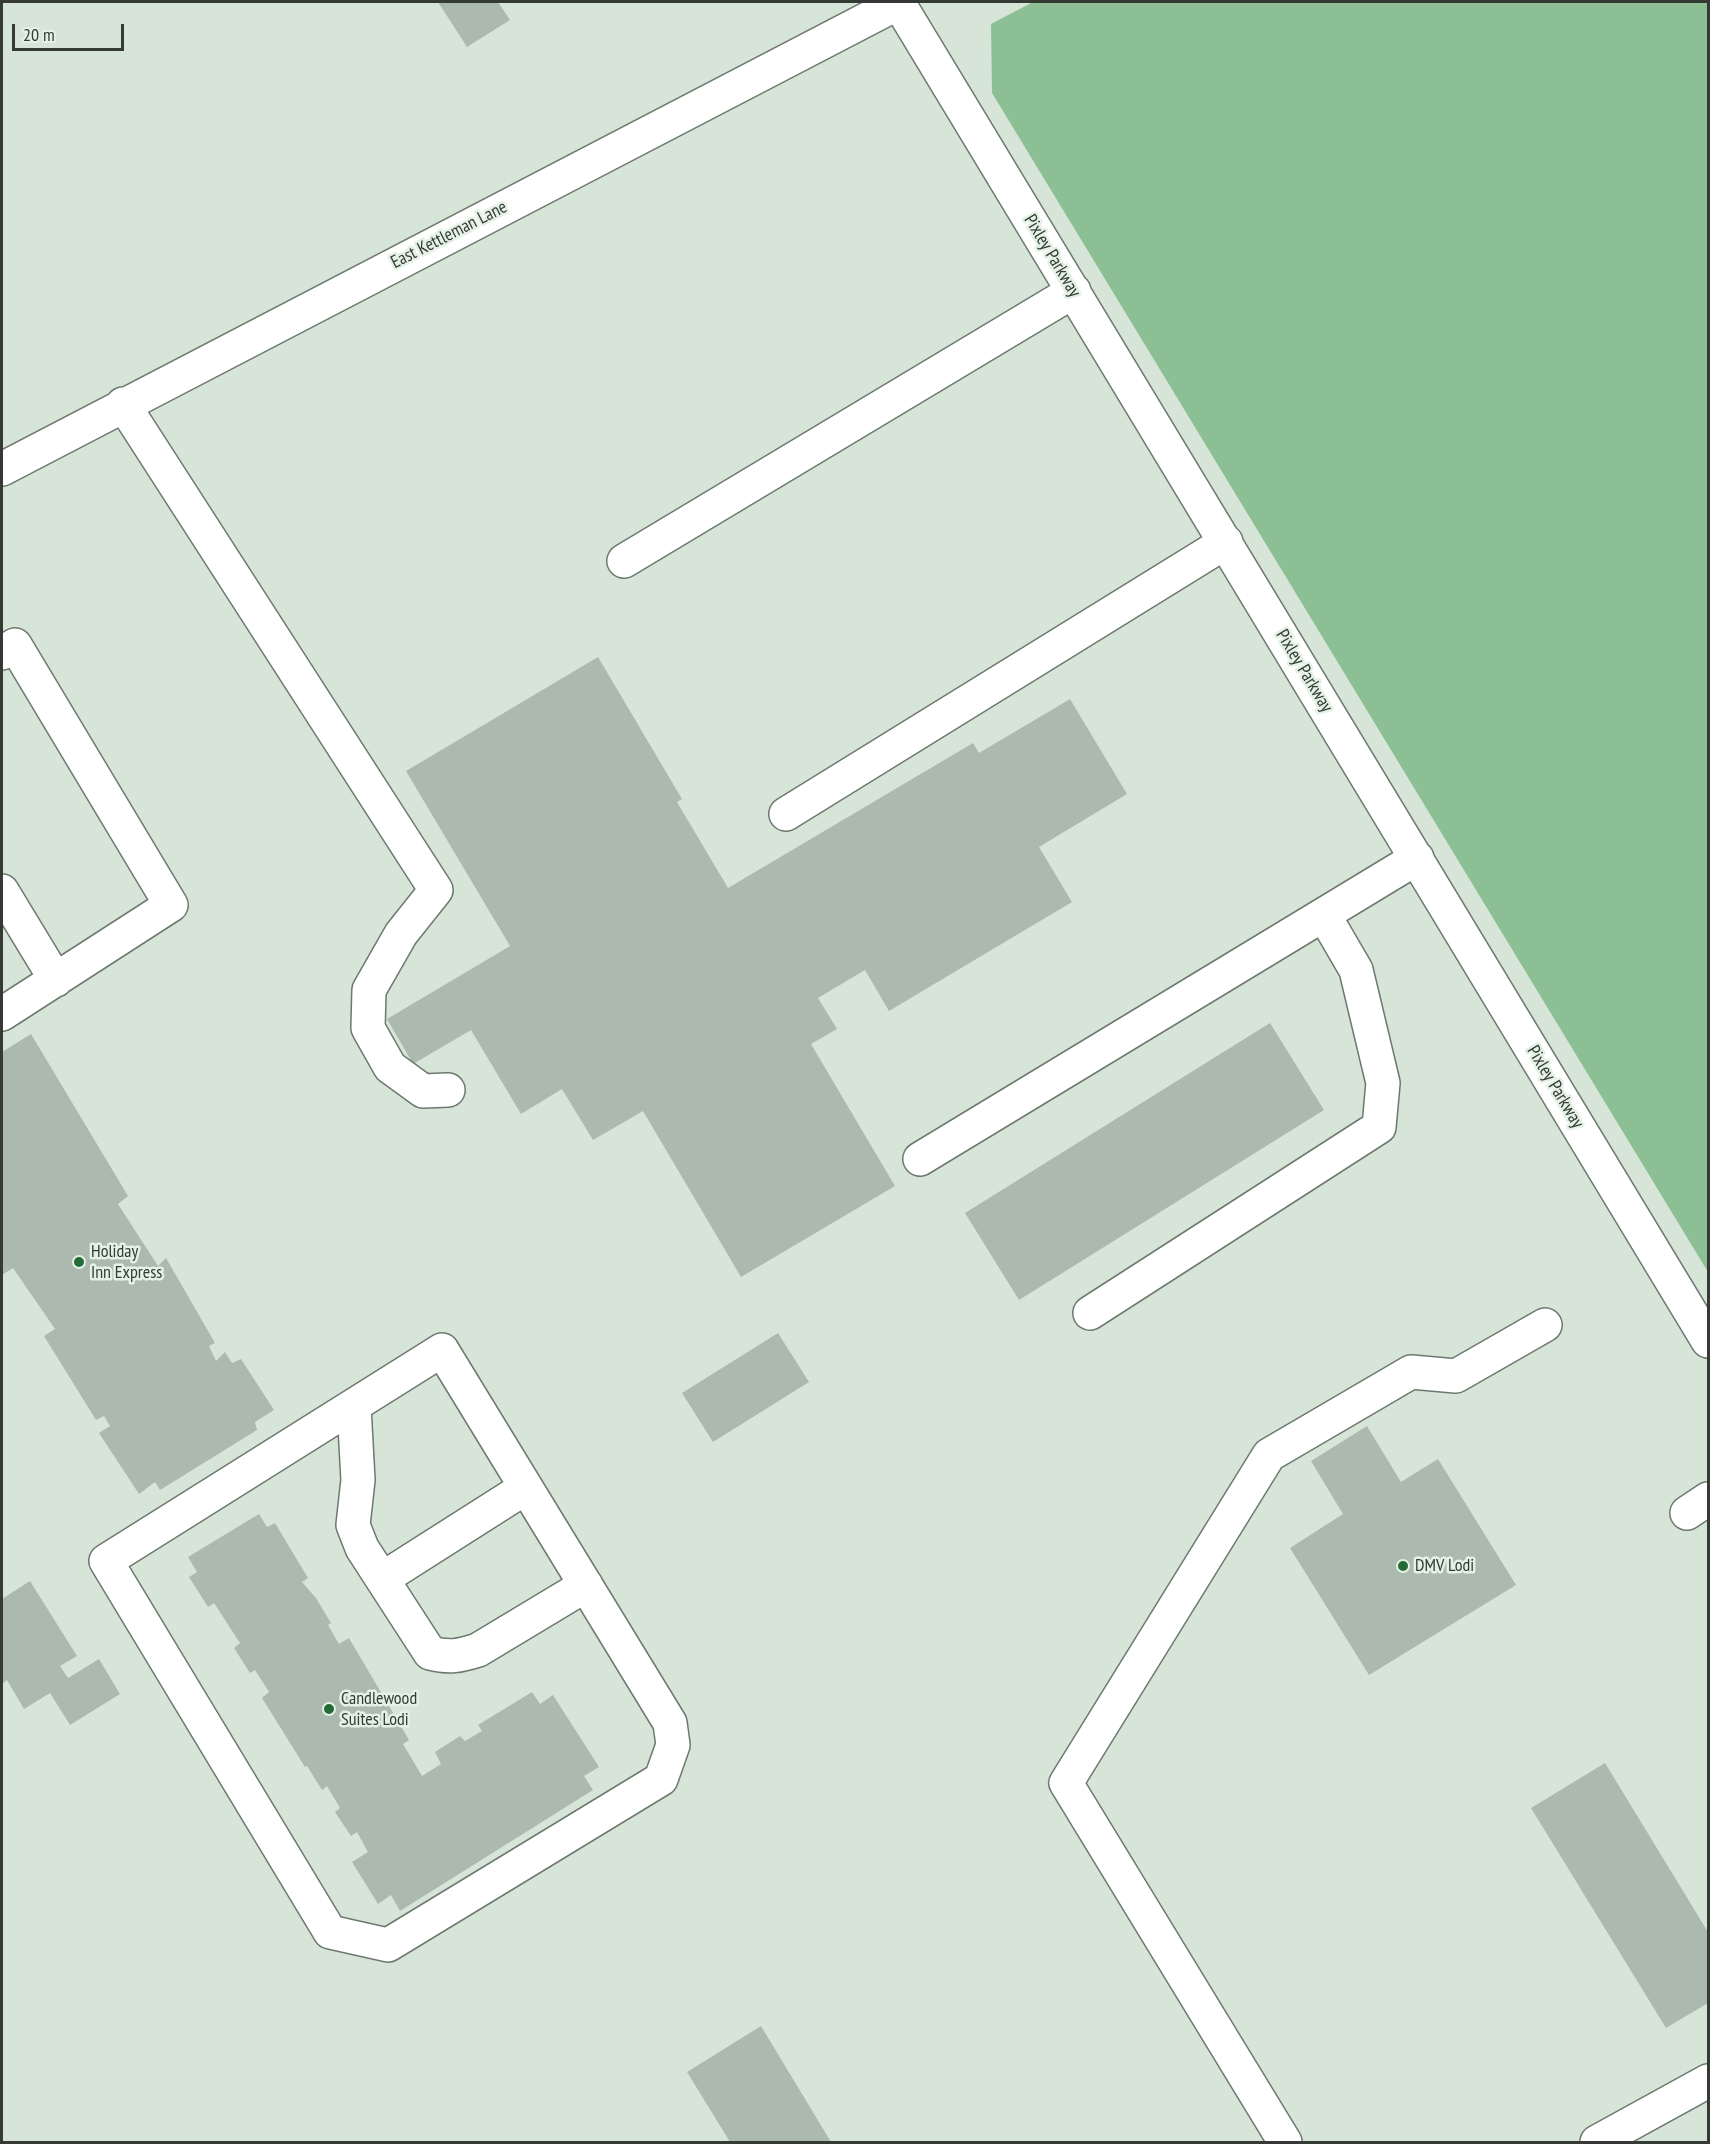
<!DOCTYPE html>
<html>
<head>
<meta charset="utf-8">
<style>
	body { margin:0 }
	#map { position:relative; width:1710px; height:2144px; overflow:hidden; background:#d7e5d9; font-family:"PT Sans Narrow",sans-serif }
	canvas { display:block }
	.frame { position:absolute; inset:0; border:3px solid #353a35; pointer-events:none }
	.scale { position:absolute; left:12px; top:24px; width:112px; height:27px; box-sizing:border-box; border:3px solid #353a35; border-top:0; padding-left:8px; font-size:18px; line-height:21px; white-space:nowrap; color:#353a35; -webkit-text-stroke:4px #e4f2e6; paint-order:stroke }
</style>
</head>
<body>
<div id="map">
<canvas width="1710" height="2144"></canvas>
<div class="frame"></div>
<div class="scale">20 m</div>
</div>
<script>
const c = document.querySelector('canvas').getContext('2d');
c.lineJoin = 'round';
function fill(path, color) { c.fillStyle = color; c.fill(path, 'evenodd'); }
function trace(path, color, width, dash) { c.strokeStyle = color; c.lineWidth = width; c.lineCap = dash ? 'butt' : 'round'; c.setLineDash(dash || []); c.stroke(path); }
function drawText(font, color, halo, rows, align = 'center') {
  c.font = font + ' "PT Sans Narrow",sans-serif'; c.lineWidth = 5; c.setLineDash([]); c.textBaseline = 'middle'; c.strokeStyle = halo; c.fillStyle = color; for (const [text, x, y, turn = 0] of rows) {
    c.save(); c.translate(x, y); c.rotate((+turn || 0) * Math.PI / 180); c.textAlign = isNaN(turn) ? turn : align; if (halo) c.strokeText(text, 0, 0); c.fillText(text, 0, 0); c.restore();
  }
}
const green = new Path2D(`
	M1033,2h675v1270l-716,-1179 -1,-69z`);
const building = new Path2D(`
	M438,2h60l12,18 -43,27z
	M598,657l84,142 -5,3 51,86 245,-145 6,10 91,-54 57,95 -88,53 33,55 -183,109 -24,-41 -47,28 19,31 -26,15 84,142 -154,91 -98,-166 -50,29 -31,-51 -41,25 -50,-84 -58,34 -26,-45 123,-73 -104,-175z
	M1270,1023l54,87 -305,190 -54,-87z
	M31,1034l97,162 -10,8 40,62 8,-8 49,85 -6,3 7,15 9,-9 7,11 9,-4 33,51 -19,12 2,8 -97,60 -5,-8 -16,12 -40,-61 11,-7 -6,-10 -8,4 -52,-84 11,-7 -42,-61 -11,7v-223z
	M778,1333l31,49 -96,60 -31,-49z
	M1367,1426l34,56 37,-23 78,126 -147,90 -79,-127 53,-34 -32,-53z
	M259,1514l8,13 8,-4 33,55 -6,4 14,16 15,25 -3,2 11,19 10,-6 60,102 -6,4 19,32 19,-12 -6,-12 25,-16 5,5 17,-10 -4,-6 54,-33 8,12 13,-9 46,72 -15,9 9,14 -193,121 -9,-16 -13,9 -26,-42 16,-10 -11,-20 -6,4 -16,-24 5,-4 -13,-22 -5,4 -15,-24 -2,1 -43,-69 7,-6 -14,-22 -5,3 -16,-25 6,-5 -26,-40 -6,4 -19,-30 8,-5 -9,-15z
	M30,1581l47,75 -17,10 8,12 31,-19 21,35 -50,31 -20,-32 -26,16 -17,-29 -5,4v-85z
	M1605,1763l103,169v71l-42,25 -135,-220z
	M761,2026l70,116h-101l-43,-70z`);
const minor = new Path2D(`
	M898,2l810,1339
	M123,404l313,486 -35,44 -32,56 -1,38 22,39 33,24 25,-1
	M2,469l898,-467
	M624,561l450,-270
	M2,653l13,-8 156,260 -169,109
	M786,814l440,-272
	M2,891l54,89
	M920,1159l497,-301
	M1090,1313l289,-186 4,-44 -27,-113 -32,-55
	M442,1350l228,373 3,22 -12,34 -273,166 -58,-13 -224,-371z
	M354,1407l4,73 -5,45 9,23 68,105c20,5 29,3 48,-3l108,-65
	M1687,1513l21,-14
	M382,1579l143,-91
	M1285,2142l-219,-359 203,-328 142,-83 45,4 89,-51
	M1597,2142l111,-61`);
const markers = [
	[79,1262,6,"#256b37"],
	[1403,1566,6,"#256b37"],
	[329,1709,6,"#256b37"]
];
const streetNames = [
	["East Kettleman Lane",449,235,-27],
	["Pixley Parkway",1052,256,59],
	["Pixley Parkway",1304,671,59],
	["Pixley Parkway",1555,1087,59]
];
const poiNames = [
	["Holiday",91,1252],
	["Inn Express",91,1273],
	["DMV Lodi",1415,1566],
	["Candlewood",341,1699],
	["Suites Lodi",341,1720]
];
fill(green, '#8cc094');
fill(building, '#acb9ae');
trace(minor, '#6d796e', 36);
trace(minor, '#fff', 33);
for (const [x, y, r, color] of markers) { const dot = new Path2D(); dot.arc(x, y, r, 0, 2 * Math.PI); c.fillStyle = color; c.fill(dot); trace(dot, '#e4f2e6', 2); }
drawText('18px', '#353a35', '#e4f2e6', streetNames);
drawText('18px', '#353a35', '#e4f2e6', poiNames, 'left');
</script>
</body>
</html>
